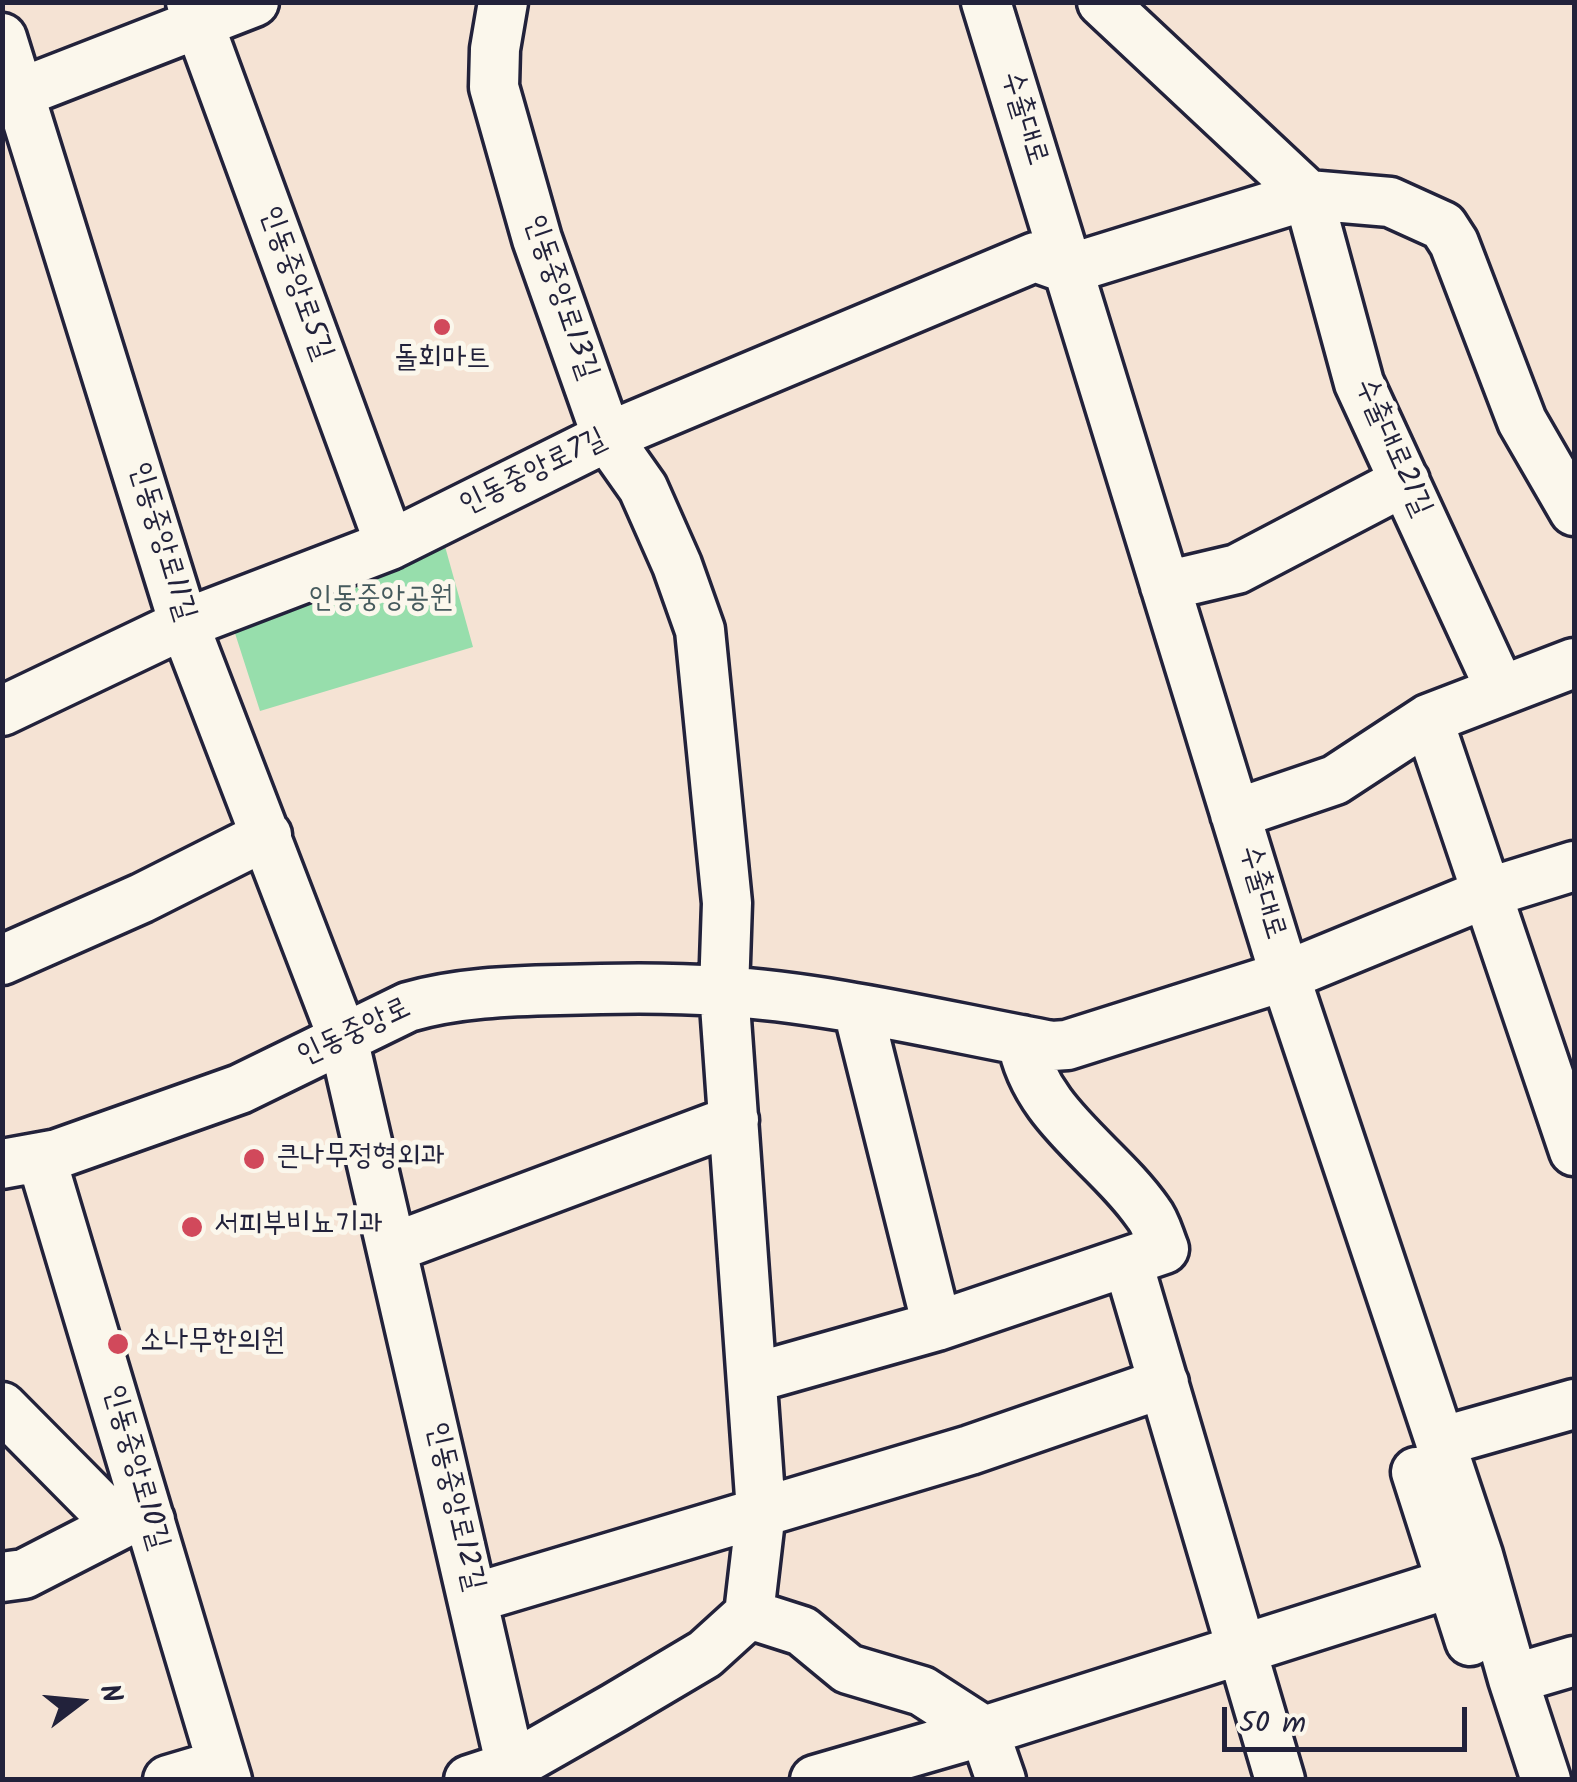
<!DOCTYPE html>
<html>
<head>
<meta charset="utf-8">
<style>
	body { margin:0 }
	#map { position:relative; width:1577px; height:1782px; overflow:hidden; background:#f5e3d4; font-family:Kalam,sans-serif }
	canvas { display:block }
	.frame { position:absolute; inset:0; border:5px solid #22223b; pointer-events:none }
	.north { position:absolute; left:30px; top:1652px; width:100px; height:100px; -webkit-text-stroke:8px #fbf7ec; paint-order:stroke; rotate:74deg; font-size:28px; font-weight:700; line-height:40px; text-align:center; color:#22223b }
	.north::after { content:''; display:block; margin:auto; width:35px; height:45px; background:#22223b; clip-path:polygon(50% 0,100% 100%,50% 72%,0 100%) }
	.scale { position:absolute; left:1222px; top:1707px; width:245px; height:45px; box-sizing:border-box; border:5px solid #22223b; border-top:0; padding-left:12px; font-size:30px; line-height:35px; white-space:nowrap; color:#22223b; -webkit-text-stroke:8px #fbf7ec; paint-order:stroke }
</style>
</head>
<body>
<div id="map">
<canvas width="1577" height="1782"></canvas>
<div class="frame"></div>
<div class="north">N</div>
<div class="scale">50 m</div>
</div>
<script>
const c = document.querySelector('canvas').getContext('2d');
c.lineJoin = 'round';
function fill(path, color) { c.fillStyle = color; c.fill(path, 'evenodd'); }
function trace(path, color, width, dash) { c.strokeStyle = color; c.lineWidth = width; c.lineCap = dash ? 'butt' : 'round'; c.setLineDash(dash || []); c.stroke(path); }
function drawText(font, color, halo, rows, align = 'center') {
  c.font = font + ' Kalam,"Poor Story",sans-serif'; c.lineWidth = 10; c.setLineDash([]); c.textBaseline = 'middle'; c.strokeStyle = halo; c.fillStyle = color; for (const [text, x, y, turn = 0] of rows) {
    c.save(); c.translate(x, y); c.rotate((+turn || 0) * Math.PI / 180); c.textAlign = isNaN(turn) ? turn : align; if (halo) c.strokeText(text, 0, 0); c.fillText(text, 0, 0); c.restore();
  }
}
const green = new Path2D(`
	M431,496l42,151 -213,64 -37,-115 177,-79z`);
const minor = new Path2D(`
	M191,2l199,543
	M503,2l-8,47 -1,38 43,152 70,198 36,51 34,77 23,65 27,273 -3,88 37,520 -12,103
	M986,2l299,974 193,579 35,124 33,101
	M1102,2l206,193 82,7 53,24 11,17 68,178 52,90
	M2,38l182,586 159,414 171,742
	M2,100l252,-98
	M1165,586l72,-17 168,-88
	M2,711l182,-87 206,-79 217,-108 428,-180 34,12 239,-74 51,188 142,308
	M1428,719l146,432
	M1235,814l100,-34 93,-61 146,-56
	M2,960l140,-62 125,-63
	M858,1010l79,316
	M41,1157l186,623
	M2,1164l55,-10 183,-65 168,-82c48,-14 101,-16 151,-17 54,-2 108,-3 161,1 111,7 223,35 332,55l15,-1 218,-69 202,-83 87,-27
	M392,1248l342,-128
	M1128,1263l152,517
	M753,1378l184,-52 227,-77c-5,-12 -8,-26 -16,-36 -41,-59 -114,-98 -126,-173
	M2,1407l104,105 44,8
	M1440,1442l134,-38
	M1416,1472l54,169
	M2,1577l22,-3 111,-57
	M474,1598l496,-148 194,-67
	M749,1614l53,17 46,38 74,22 62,40 17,49
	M1513,1679l61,-18
	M168,1780l54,-16
	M469,1780l43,-14 102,-58 91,-54 44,-40
	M815,1780l169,-49 467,-148`);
const markers = [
	[442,327,10,"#d1495b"],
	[254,1159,12,"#d1495b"],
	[192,1227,12,"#d1495b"],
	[118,1344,12,"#d1495b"]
];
const streetNames = [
	["수출대로",1022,119,73],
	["인동중앙로5길",294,284,70],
	["인동중앙로13길",559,298,71],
	["수출대로21길",1391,448,66],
	["인동중앙로7길",534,474,-26],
	["인동중앙로11길",160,542,73],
	["수출대로",1260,893,73],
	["인동중앙로",355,1034,-25],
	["인동중앙로10길",134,1468,74],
	["인동중앙로12길",453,1507,77]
];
const poiNames = [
	["돌회마트",442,361,"center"],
	["큰나무정형외과",276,1159],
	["서피부비뇨기과",214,1227],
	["소나무한의원",140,1344]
];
const parkNames = [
	["인동중앙공원",381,601]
];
fill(green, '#97deac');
trace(minor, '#22223b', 55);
trace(minor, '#fbf7ec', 48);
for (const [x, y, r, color] of markers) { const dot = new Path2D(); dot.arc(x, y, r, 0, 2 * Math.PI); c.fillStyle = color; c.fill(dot); trace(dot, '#fbf7ec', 4); }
drawText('30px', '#22223b', '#fbf7ec', streetNames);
drawText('30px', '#22223b', '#fbf7ec', poiNames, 'left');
drawText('30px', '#455a5d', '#fbf7ec', parkNames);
</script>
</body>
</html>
